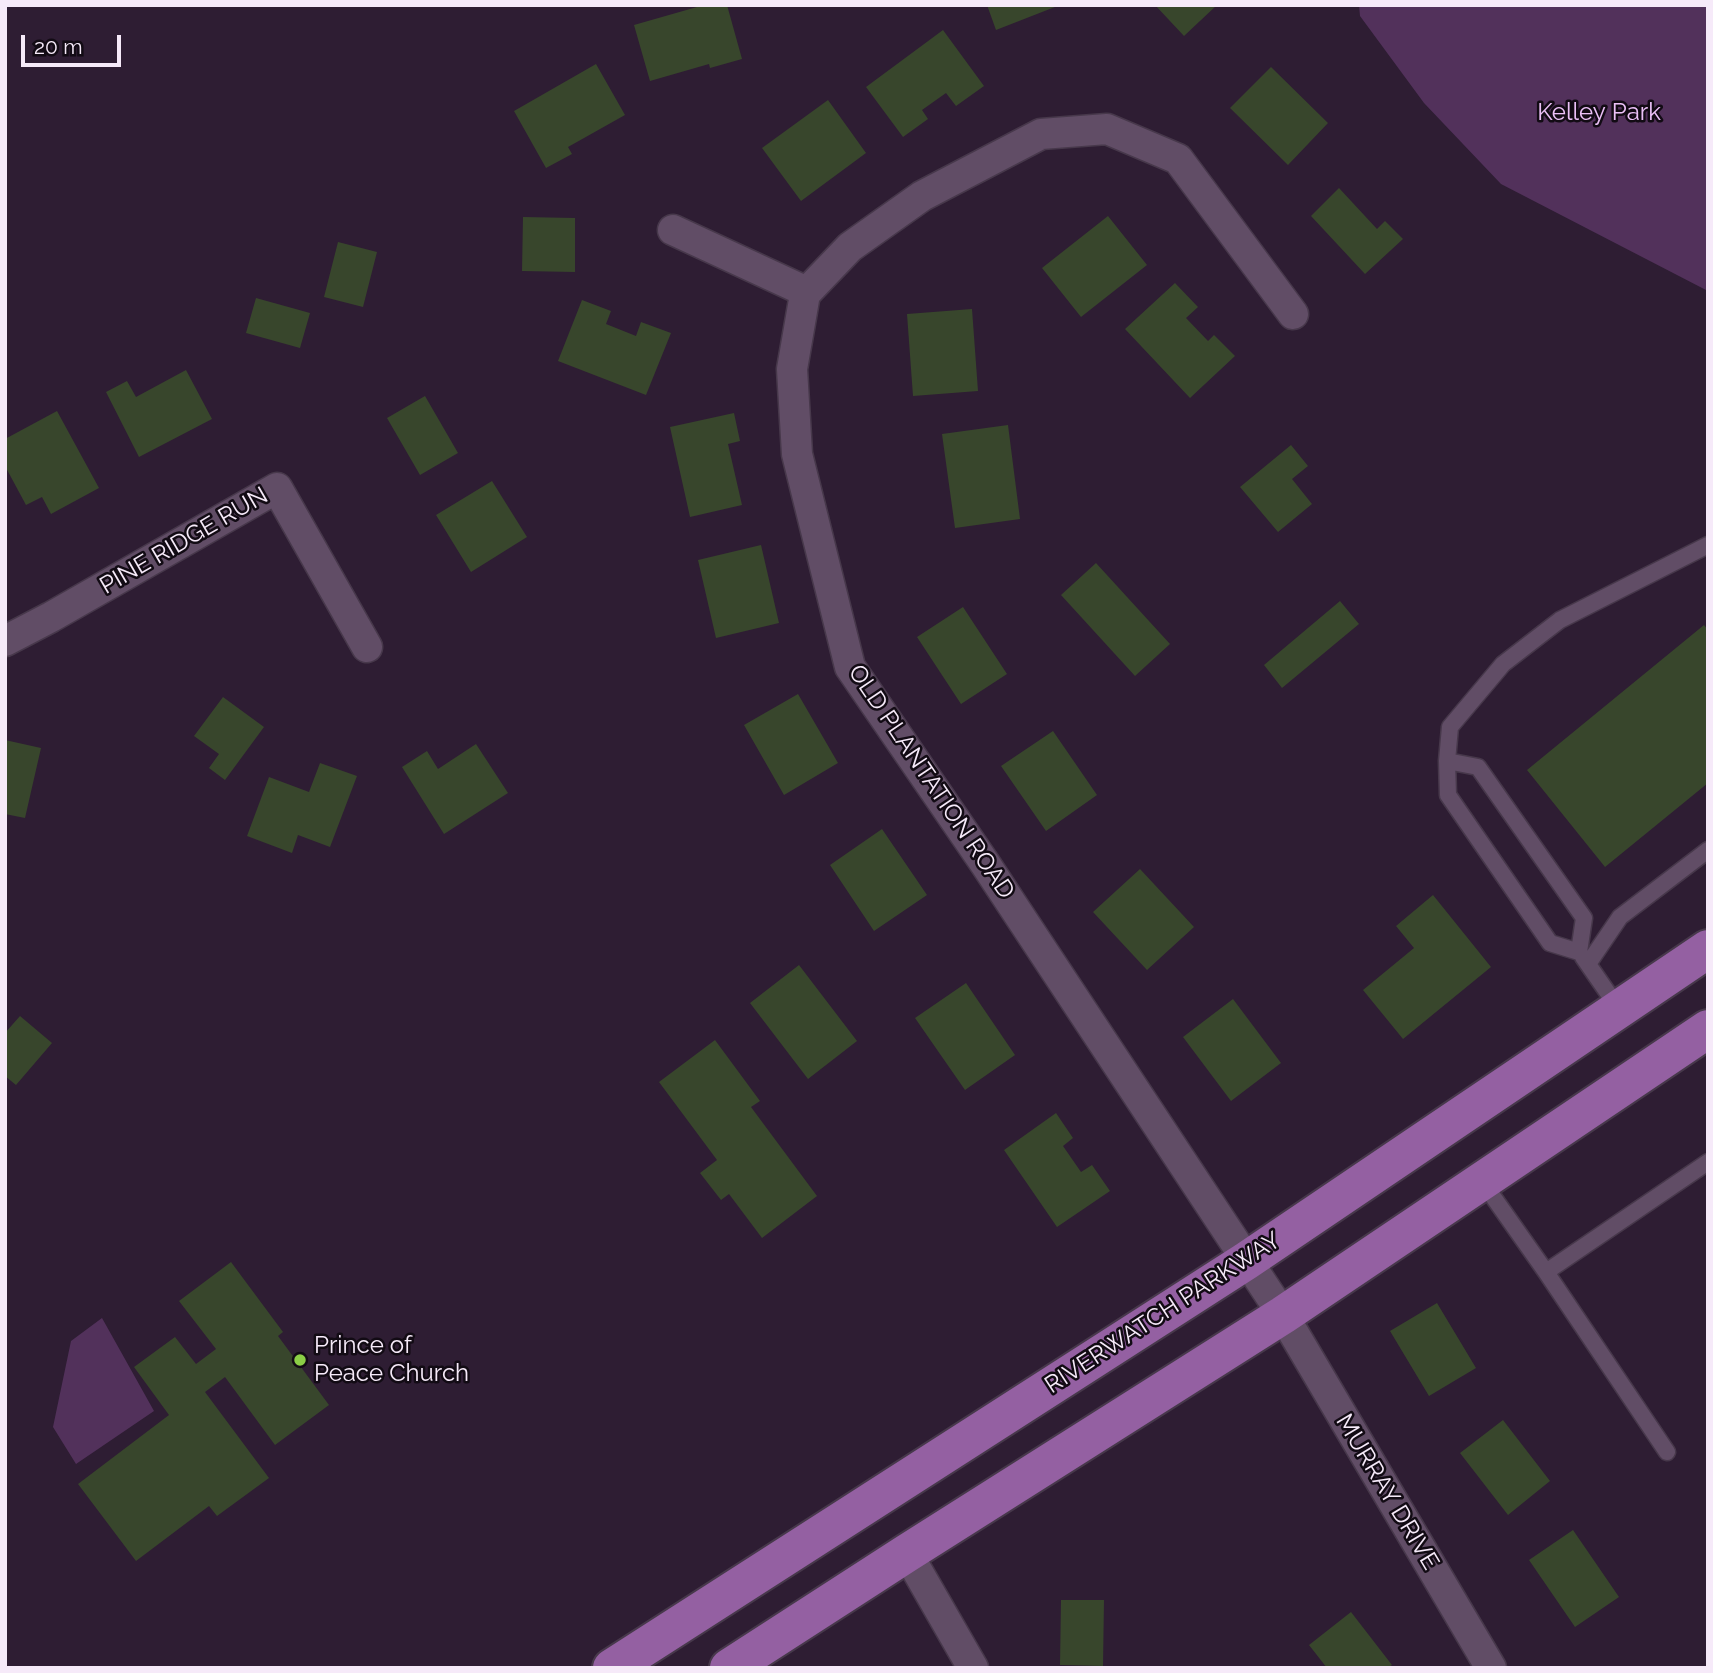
<!DOCTYPE html>
<html>
<head>
<meta charset="utf-8">
<style>
	body { margin:0 }
	#map { position:relative; width:1713px; height:1673px; overflow:hidden; background:#2e1d33; font-family:Raleway,sans-serif }
	canvas { display:block }
	.frame { position:absolute; inset:0; border:7px solid #f6eaf9; pointer-events:none }
	.scale { position:absolute; left:21px; top:35px; width:100px; height:32px; box-sizing:border-box; border:4px solid #f6eaf9; border-top:0; padding-left:9px; font-size:21px; line-height:24px; white-space:nowrap; color:#f6eaf9; -webkit-text-stroke:5px #120b14; paint-order:stroke }
</style>
</head>
<body>
<div id="map">
<canvas width="1713" height="1673"></canvas>
<div class="frame"></div>
<div class="scale">20 m</div>
</div>
<script>
const c = document.querySelector('canvas').getContext('2d');
c.lineJoin = 'round';
function fill(path, color) { c.fillStyle = color; c.fill(path, 'evenodd'); }
function trace(path, color, width, dash) { c.strokeStyle = color; c.lineWidth = width; c.lineCap = dash ? 'butt' : 'round'; c.setLineDash(dash || []); c.stroke(path); }
function drawText(font, color, halo, rows, align = 'center') {
  c.font = font + ' Raleway,sans-serif'; c.lineWidth = 5; c.setLineDash([]); c.textBaseline = 'middle'; c.strokeStyle = halo; c.fillStyle = color; for (const [text, x, y, turn = 0] of rows) {
    c.save(); c.translate(x, y); c.rotate((+turn || 0) * Math.PI / 180); c.textAlign = isNaN(turn) ? turn : align; if (halo) c.strokeText(text, 0, 0); c.fillText(text, 0, 0); c.restore();
  }
}
const green = new Path2D(`
	M1359,5h349v290l-2,-5 -205,-106 -77,-81 -64,-87z
	M102,1318l52,93 -78,53 -23,-37 18,-86z`);
const building = new Path2D(`
	M704,5h23l15,54 -32,9 -1,-4 -59,17 -16,-56z
	M987,5h73l-64,25z
	M1155,5h62l-33,31z
	M943,30l41,56 -28,20 -10,-13 -24,17 6,9 -25,18 -37,-50z
	M596,64l29,51 -57,32 4,7 -26,14 -32,-57z
	M1271,67l57,56 -40,42 -58,-57z
	M828,100l38,53 -65,48 -39,-53z
	M1339,188l38,41 8,-8 18,18 -38,35 -54,-58z
	M1108,216l39,49 -66,52 -39,-49z
	M523,217l52,1v54l-53,-1z
	M338,242l39,10 -14,55 -39,-10z
	M1175,283l23,24 -12,11 22,23 6,-6 21,21 -45,42 -65,-69z
	M256,298l54,15 -10,35 -54,-15z
	M582,300l29,11 -5,13 30,12 5,-14 30,11 -25,62 -88,-34z
	M972,309l6,82 -65,5 -6,-82z
	M186,370l26,49 -73,38 -33,-65 21,-11 9,16z
	M425,396l33,57 -38,22 -33,-57z
	M57,411l42,77 -48,26 -9,-17 -16,8 -21,-39v-27z
	M734,413l6,28 -12,3 14,61 -52,12 -20,-90z
	M1008,425l12,94 -65,9 -13,-94z
	M1291,445l17,21 -16,13 20,25 -34,28 -38,-45z
	M492,481l35,56 -56,35 -35,-57z
	M761,545l18,78 -63,15 -18,-78z
	M1096,563l74,81 -35,32 -74,-81z
	M1340,601l19,23 -77,64 -18,-23z
	M963,607l44,67 -46,30 -44,-67z
	M1704,625l4,5v153l-103,84 -78,-97z
	M798,694l40,69 -54,32 -40,-70z
	M223,697l41,30 -39,53 -16,-12 10,-14 -25,-18z
	M1053,731l44,64 -51,36 -45,-65z
	M5,740l36,8 -16,70 -20,-4z
	M476,744l32,49 -64,41 -42,-67 25,-16 11,18z
	M320,763l37,13 -27,71 -32,-12 -6,18 -45,-17 22,-59 40,15z
	M882,829l45,66 -53,36 -44,-66z
	M1140,869l54,58 -47,43 -54,-58z
	M1433,895l58,72 -88,72 -40,-49 51,-42 -18,-22z
	M799,965l58,76 -49,38 -58,-76z
	M966,983l49,72 -50,35 -50,-72z
	M1233,999l48,64 -50,38 -48,-64z
	M20,1016l32,27 -36,42 -11,-9v-43z
	M715,1040l45,61 -9,6 66,89 -55,42 -33,-44 -8,6 -21,-27 17,-13 -58,-78z
	M1056,1113l17,25 -10,8 18,26 11,-7 18,26 -53,36 -53,-77z
	M231,1262l52,70 -5,4 51,69 -54,40 -50,-68 -20,15 64,86 -52,38 -8,-10 -73,55 -58,-77 91,-69 -35,-48 41,-30 21,27 20,-15 -37,-48z
	M1437,1303l39,65 -47,28 -39,-65z
	M1503,1420l47,61 -42,34 -48,-62z
	M1573,1530l46,67 -44,30 -46,-67z
	M1061,1600h43l-1,66 -43,-1z
	M1351,1612l41,53 -5,3h-60l-18,-23z`);
const service = new Path2D(`
	M1447,761l31,6 106,151 -5,34 -29,-9 -102,-148 -1,-34 3,-34 53,-63 57,-44 148,-75
	M1583,957l36,52
	M1588,964l32,-47 88,-67
	M1482,1181l64,91 121,180
	M1546,1272l162,-110`);
const minor = new Path2D(`
	M673,230l134,62
	M1293,314l-115,-155 -71,-30 -66,5 -119,62 -72,51 -45,47 -13,75 5,85 53,213 136,198 297,450 208,353
	M5,641l46,-24 226,-129 90,159
	M907,1553l66,115`);
const primary = new Path2D(`
	M612,1668l634,-407 462,-312
	M729,1668l178,-115 376,-238 425,-286`);
const markers = [
	[300,1360,7,"#8bce46"]
];
const parkNames = [
	["Kelley Park",1599,113]
];
const streetNames = [
	["PINE RIDGE RUN",184,541,-30],
	["OLD PLANTATION ROAD",931,782,56],
	["RIVERWATCH PARKWAY",1163,1313,-33],
	["MURRAY DRIVE",1387,1492,59]
];
const poiNames = [
	["Prince of",314,1346],
	["Peace Church",314,1374]
];
fill(green, '#52315b');
fill(building, '#38462c');
trace(service, '#47384b', 19);
trace(minor, '#47384b', 33);
trace(primary, '#47384b', 42);
trace(service, '#614d66', 16);
trace(minor, '#614d66', 30);
trace(primary, '#9460a2', 38);
for (const [x, y, r, color] of markers) { const dot = new Path2D(); dot.arc(x, y, r, 0, 2 * Math.PI); c.fillStyle = color; c.fill(dot); trace(dot, '#120b14', 2.5); }
drawText('24px', '#ebc0f7', '#120b14', parkNames);
drawText('24px', '#f6eaf9', '#120b14', streetNames);
drawText('24px', '#f6eaf9', '#120b14', poiNames, 'left');
</script>
</body>
</html>
